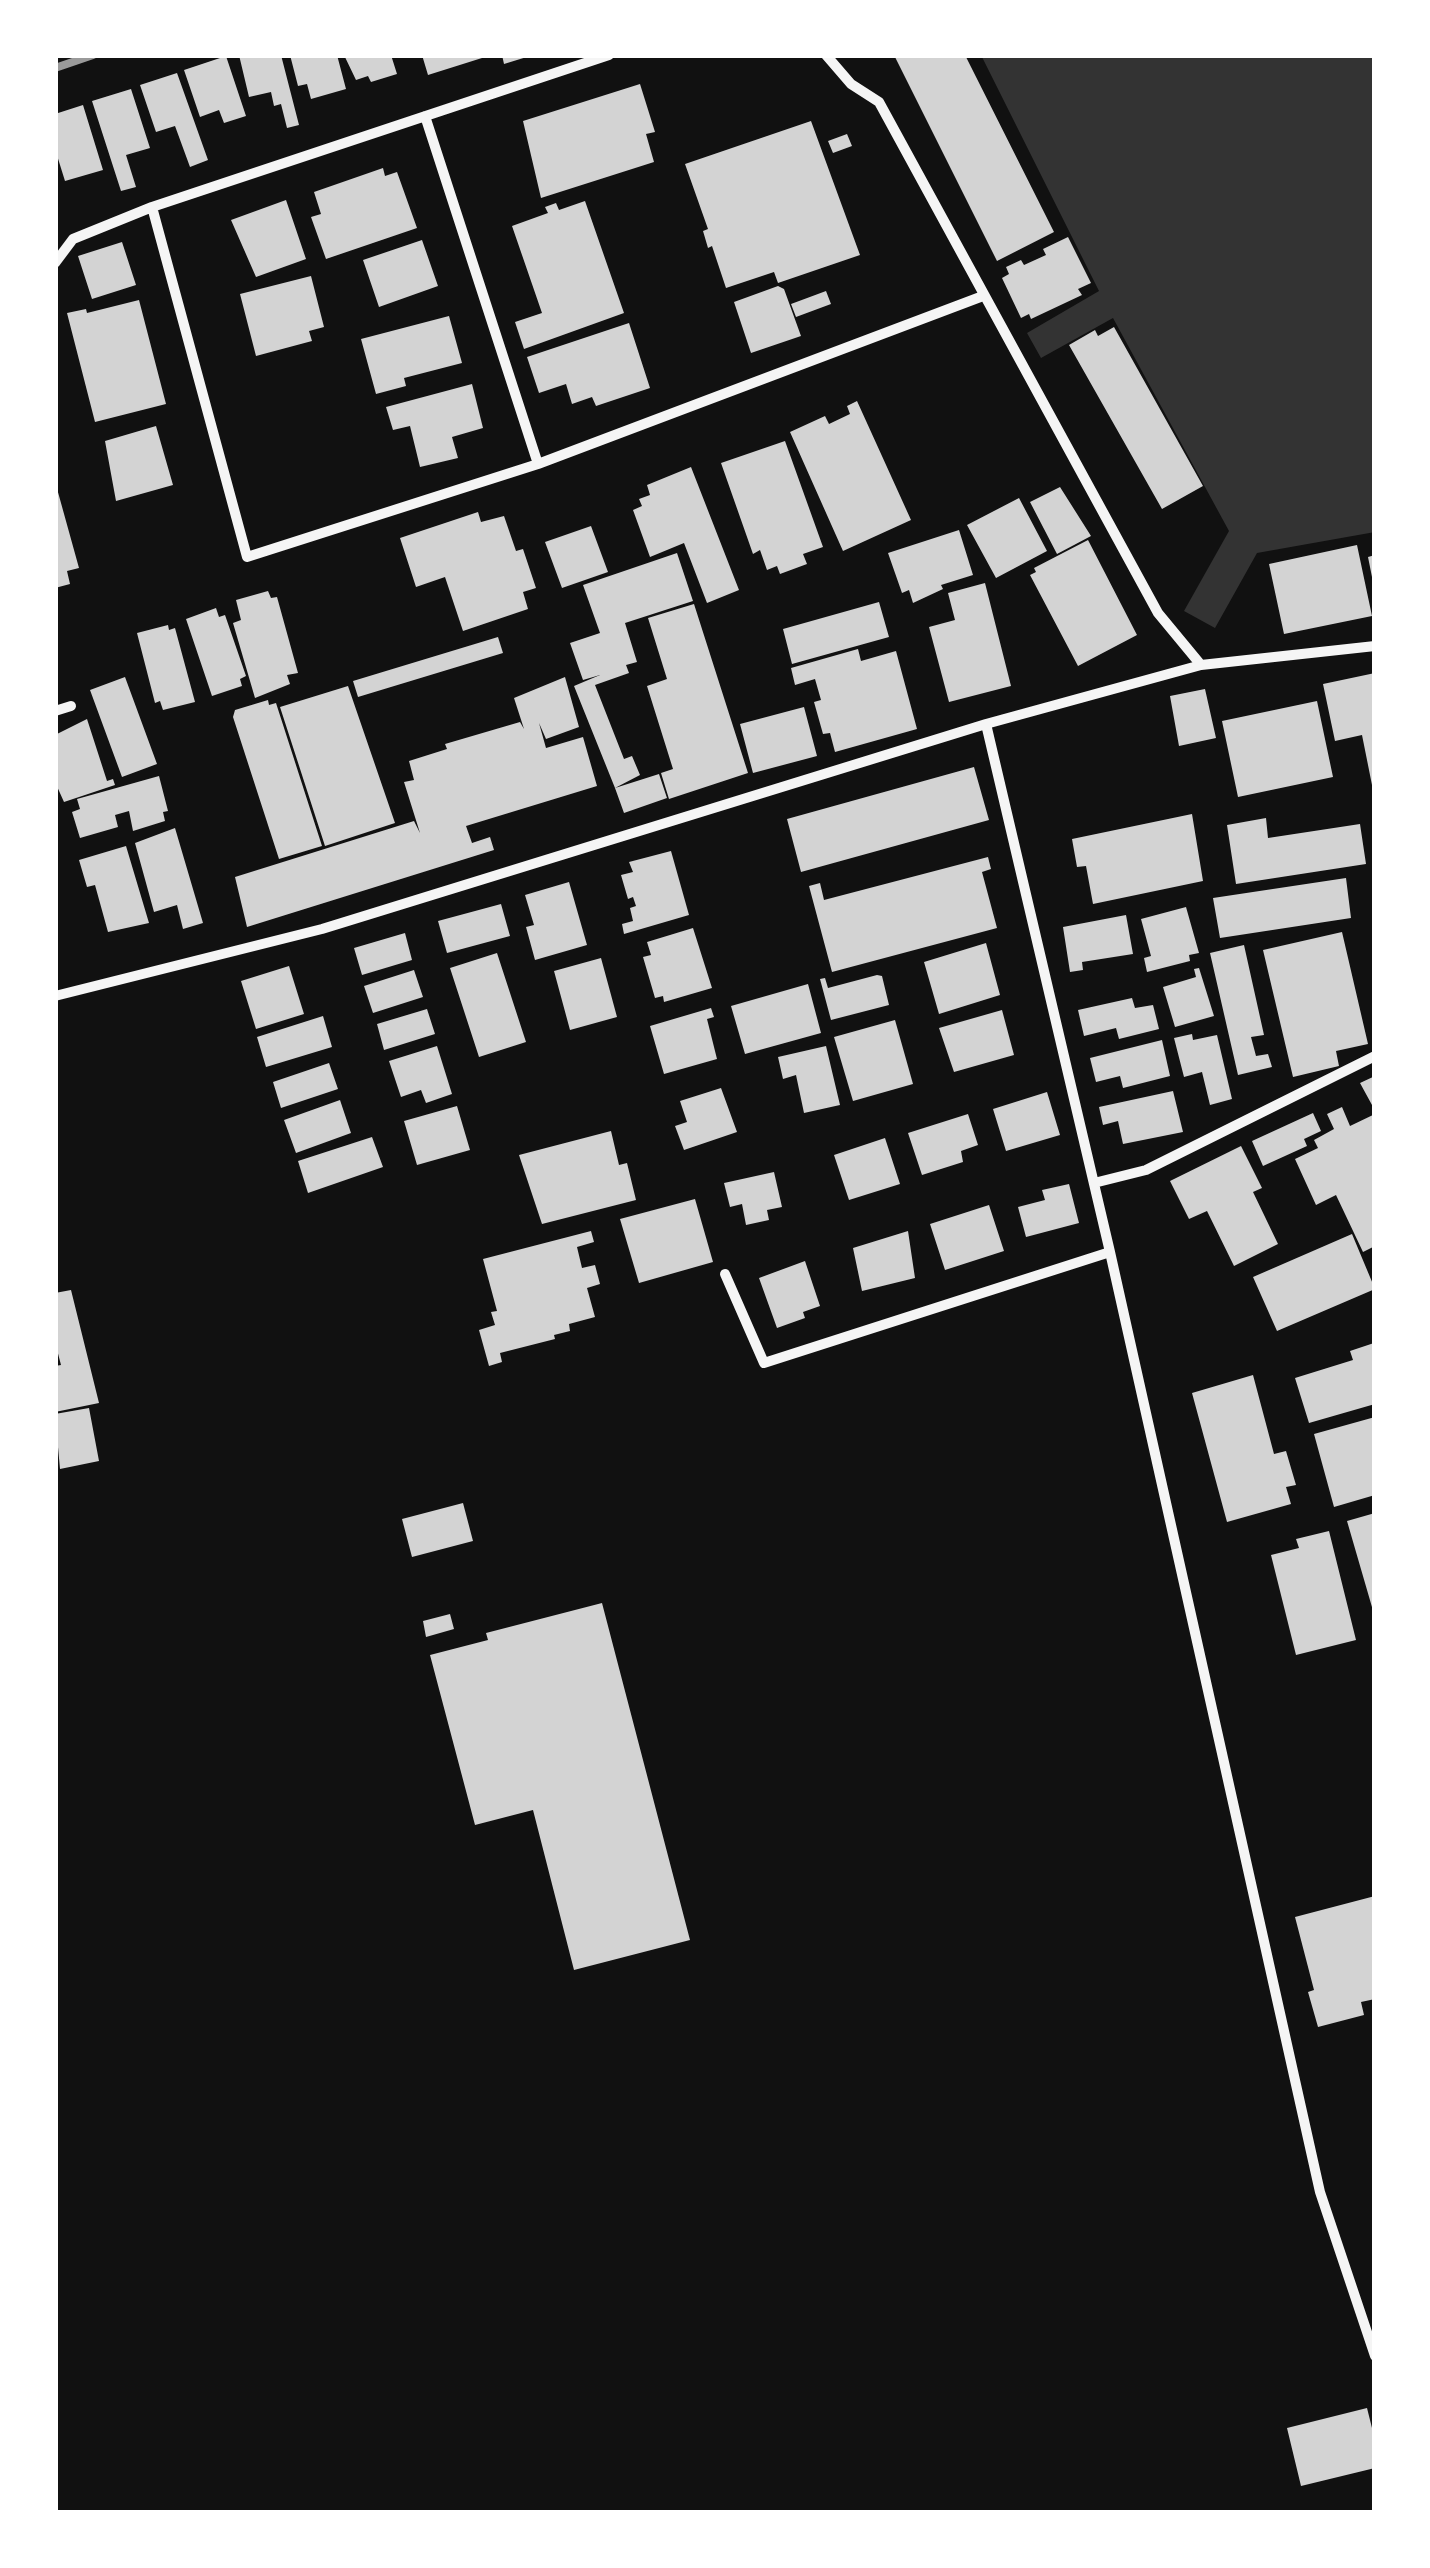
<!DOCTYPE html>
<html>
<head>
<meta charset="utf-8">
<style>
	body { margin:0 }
	#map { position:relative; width:1430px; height:2568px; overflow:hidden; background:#111; font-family:"IBM Plex Serif",serif }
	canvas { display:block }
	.frame { position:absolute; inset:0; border:58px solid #fff; pointer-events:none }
</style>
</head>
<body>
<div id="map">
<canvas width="1430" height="2568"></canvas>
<div class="frame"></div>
</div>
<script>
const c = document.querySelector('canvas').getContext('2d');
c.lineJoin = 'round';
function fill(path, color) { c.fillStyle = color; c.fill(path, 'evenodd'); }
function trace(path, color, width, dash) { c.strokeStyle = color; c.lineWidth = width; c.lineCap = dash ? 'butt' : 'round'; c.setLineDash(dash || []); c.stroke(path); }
const water = new Path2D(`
	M981,55h394v477l-118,21 -42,75 -31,-17 45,-80 -116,-213 -72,40 -14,-25 72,-42z`);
const building = new Path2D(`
	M239,55h42l18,70 -12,3 -6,-24 -7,2 -3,-14 -22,5z
	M290,55h47l9,34 -35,10 -4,-15 -9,2z
	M344,55h47l6,19 -26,8 -3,-6 -12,4z
	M422,55h60v3l-54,17z
	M502,55h28v1l-26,8z
	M894,55h71l89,177 -57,29z
	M226,56l20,60 -22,7 -5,-13 -19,7 -16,-47z
	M177,73l31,87 -18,7 -15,-41 -19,6 -16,-47z
	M640,84l15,48 -9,2 8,28 -113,36 -18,-77z
	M131,89l19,59 -24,7 10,32 -15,4 -29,-90z
	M83,105l20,65 -38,11 -10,-32v-35z
	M811,121l49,134 -82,28 -4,-11 -48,16 -14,-42 -4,2 -5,-17 5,-2 -23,-65z
	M847,134l5,12 -19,7 -5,-12z
	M383,168l2,8 12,-4 20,56 -91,31 -15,-42 10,-3 -7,-22z
	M286,200l20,59 -50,18 -25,-57z
	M585,201l39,112 -100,36 -9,-27 27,-9 -30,-87 36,-13 -3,-6 11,-4 3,7z
	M1068,237l23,46 -13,6 4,6 -51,24 -2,-5 -8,4 -19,-40 7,-4 -3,-7 15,-7 3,5 22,-10 -3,-6z
	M422,240l16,46 -59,21 -16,-47z
	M122,242l14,43 -44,14 -14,-43z
	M311,276l13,51 -15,4 3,10 -56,15 -16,-62z
	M778,286l6,3 17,47 -50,17 -17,-51z
	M826,291l5,13 -35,13 -5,-13z
	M139,300l27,104 -71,18 -28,-109 19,-4 1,4z
	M449,316l13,47 -58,15 2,8 -30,8 -15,-55z
	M629,323l21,65 -54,18 -4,-9 -20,7 -6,-20 -27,9 -12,-36z
	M1114,327l89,159 -41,23 -93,-164 26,-15 3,6z
	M472,384l11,44 -31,9 6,21 -38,9 -10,-41 -17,4 -7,-23z
	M857,401l54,119 -68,31 -53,-119 35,-16 4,8 21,-10 -3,-8z
	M156,426l17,59 -57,16 -11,-60z
	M785,441l38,106 -20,7 4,10 -27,10 -3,-8 -10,4 -7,-20 -7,4 -32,-91z
	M691,467l48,123 -32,13 -23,-60 -34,14 -17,-47 9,-4 -3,-7 11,-4 -3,-10z
	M56,485l23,83 -12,3 3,13 -15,4z
	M1060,487l31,49 -34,18 -27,-52z
	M1019,498l28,53 -51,27 -29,-53z
	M478,512l3,10 23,-6 12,35 7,-2 13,39 -13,4 5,17 -65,22 -18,-54 -29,10 -16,-49z
	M591,526l17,46 -46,16 -17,-46z
	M959,530l14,45 -32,10 2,4 -30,14 -4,-13 -7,3 -14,-40z
	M1088,540l49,95 -59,31 -48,-91 6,-3 -2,-4z
	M1357,545l15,71 -88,18 -15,-70z
	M677,553l16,48 -68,22 12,39 -11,3 3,8 -34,12 29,74 8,-3 8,19 -25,13 -41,-102 26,-11 -17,5 -13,-37 30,-10 -17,-48z
	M1375,555v27h-2l-5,-25z
	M985,583l26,103 -62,16 -20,-75 26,-7 -7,-27z
	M268,591l3,7 6,-1 21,76 -11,2 3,9 -35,14 -22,-75 8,-3 -5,-20z
	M879,602l10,35 -97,27 -9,-35z
	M694,604l54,169 -79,26 -8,-26 12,-4 -26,-83 20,-7 -19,-61z
	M216,608l3,9 6,-2 21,61 -6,3 2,7 -30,10 -26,-77z
	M168,625l1,5 6,-2 20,74 -32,8 -3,-9 -5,2 -18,-70z
	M498,637l5,16 -145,44 -5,-16z
	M858,649l3,12 35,-10 21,78 -82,23 -5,-19 -7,1 -9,-32 7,-2 -6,-21 -20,6 -4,-17z
	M1375,673v117h-2l-11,-55 -27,6 -12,-57z
	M125,677l32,87 -35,13 -32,-87z
	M565,677l14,50 -33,12 -7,-16 7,25 37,-11 14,49 -131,40 6,17 18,-6 4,13 -247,77 -12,-50 179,-56 6,12 -16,-51 10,-2 -5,-19 38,-12 -2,-5 75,-22 4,7 -10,-31z
	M348,686l47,137 -70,23 -45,-139z
	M1205,689l11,49 -37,8 -9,-50z
	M268,700l1,5 7,-2 46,143 -43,13 -46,-142 2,-7z
	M1317,701l16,76 -95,20 -16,-76z
	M804,707l13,49 -64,17 -13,-49z
	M87,719l20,62 6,-2 2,6 -51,17 -9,-20v-47z
	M974,767l15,53 -188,52 -14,-53z
	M659,774l8,24 -43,15 -9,-25z
	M159,776l9,35 -5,1 2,9 -32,10 -4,-20 -14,4 3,12 -38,11 -8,-26 8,-3 -3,-10z
	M1192,814l11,67 -110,23 -7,-38 -9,1 -5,-28z
	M1266,818l2,20 92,-14 6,40 -130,20 -9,-59z
	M175,828l28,95 -20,6 -6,-24 -23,7 -19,-69z
	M126,846l23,77 -41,9 -13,-47 -8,2 -8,-27z
	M671,851l18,64 -65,19 -2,-10 11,-3 -3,-13 6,-2 -3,-9 -5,2 -7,-24 12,-3 -4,-10z
	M988,857l3,12 -9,3 15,56 -165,44 -23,-86 11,-3 4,17z
	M1346,878l5,40 -131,20 -7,-40z
	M569,882l18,63 -52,15 -9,-33 8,-2 -9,-30z
	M501,904l9,32 -63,17 -9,-32z
	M1186,907l13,46 -10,2 1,6 -43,11 -3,-14 7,-2 -10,-37z
	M1126,915l7,39 -51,8 1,8 -13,2 -7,-45z
	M693,928l19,60 -48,14 -1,-6 -8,2 -12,-41 8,-2 -4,-13z
	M1342,932l26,112 -32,7 3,15 -46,11 -30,-127z
	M405,933l7,27 -50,15 -8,-27z
	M986,943l14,52 -61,19 -15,-52z
	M1244,945l20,90 -13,2 5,19 12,-2 4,13 -34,8 -28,-122z
	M497,953l29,89 -47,15 -29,-89z
	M601,958l16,59 -47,13 -16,-59z
	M289,966l15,48 -48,15 -15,-48z
	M1199,968l15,48 -39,11 -12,-40 33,-10 -2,-8z
	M414,970l9,27 -50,16 -9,-27z
	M877,975l5,1 7,29 -58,15 -11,-41 5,-1 3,10z
	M808,984l13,49 -76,21 -14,-48z
	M1132,998l3,10 18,-3 6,24 -40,10 -3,-11 -32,8 -6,-26z
	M711,1008l3,9 -7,2 10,40 -53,15 -14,-48z
	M427,1009l8,25 -51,16 -7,-26z
	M1002,1010l12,45 -60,17 -15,-44z
	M323,1016l9,31 -66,20 -9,-30z
	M895,1020l18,64 -60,17 -19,-64z
	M1192,1034l1,6 24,-5 15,64 -22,6 -8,-33 -18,5 -10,-39z
	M1162,1040l8,36 -47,12 -3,-12 -24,6 -6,-24z
	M437,1046l15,48 -26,9 -5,-13 -20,7 -12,-36z
	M826,1046l14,59 -36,8 -8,-38 -13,4 -5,-22z
	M329,1063l9,26 -57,19 -8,-26z
	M1375,1076v28l-3,1 -12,-22z
	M721,1088l16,44 -53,18 -9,-24 12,-4 -7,-21z
	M1173,1091l10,41 -60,12 -5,-23 -15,4 -4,-18z
	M1047,1092l13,43 -54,16 -13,-42z
	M340,1100l11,33 -55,20 -12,-33z
	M457,1106l13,44 -53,15 -13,-44z
	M1342,1107l8,19 25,-12v132l-12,6 -27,-57 -20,10 -21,-46 23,-11 -4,-8 20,-11 -7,-15z
	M1313,1113l8,18 -17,8 3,7 -44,20 -11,-25z
	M968,1114l10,31 -17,6 2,11 -41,13 -14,-42z
	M611,1131l8,34 8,-2 9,37 -94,24 -23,-69z
	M372,1137l11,30 -75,26 -10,-32z
	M885,1138l15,46 -51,16 -15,-45z
	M1241,1146l21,42 -9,4 25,52 -44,22 -27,-55 -18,8 -19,-38z
	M774,1172l8,35 -15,3 2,10 -23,5 -4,-21 -12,3 -6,-24z
	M1069,1184l10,39 -53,14 -8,-30 27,-7 -3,-10z
	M695,1199l18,63 -74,21 -19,-64z
	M989,1205l15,46 -59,19 -15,-46z
	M591,1231l3,11 -17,5 5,21 13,-3 5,19 -13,4 8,29 -26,7 1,7 -16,4 1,4 -55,14 2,9 -13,4 -10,-36 16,-5 -4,-13 6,-1 -14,-52z
	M908,1231l7,47 -53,13 -9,-43z
	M1352,1234l23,55 -98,42 -24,-54z
	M805,1261l15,45 -17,6 2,6 -28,10 -18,-50z
	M71,1290l28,113 -44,9v-46l6,-1 -6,-23v-49z
	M1374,1343l1,61 -66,19 -14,-45 58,-18 -3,-9z
	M1253,1375l21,79 12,-3 10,34 -10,2 5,17 -64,18 -35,-129z
	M89,1408l10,53 -39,8 -5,-55z
	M1375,1417v78l-41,12 -20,-73z
	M463,1503l10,38 -61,16 -10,-38z
	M1375,1513v101h-1l-27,-93z
	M1329,1531l27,109 -60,15 -25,-100 28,-7 -3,-9z
	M602,1603l88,337 -116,30 -41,-160 -58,15 -45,-170 58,-15 -2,-7z
	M450,1614l4,15 -28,8 -3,-16z
	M1375,1896v103l-14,3 3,13 -46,12 -10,-35 6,-2 -19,-73z
	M1367,2408l8,32v28l-74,18 -14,-58z`);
const minor = new Path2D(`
	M826,55l25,29 28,18 279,511 43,52
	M425,116l113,348
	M152,207l95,350 291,-93 445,-168
	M55,263l18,-24 79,-32 457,-152
	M55,711l16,-5
	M986,724l124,528 210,940 55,164
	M55,996l267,-67 664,-205 215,-59 174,-19
	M1094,1183l52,-13 229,-114
	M725,1274l39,89 346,-111`);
const rail = new Path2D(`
	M55,68l38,-13`);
fill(water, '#333');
fill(building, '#d3d3d3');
trace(minor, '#f5f5f5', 10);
trace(rail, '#9a9a9a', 8);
</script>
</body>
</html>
